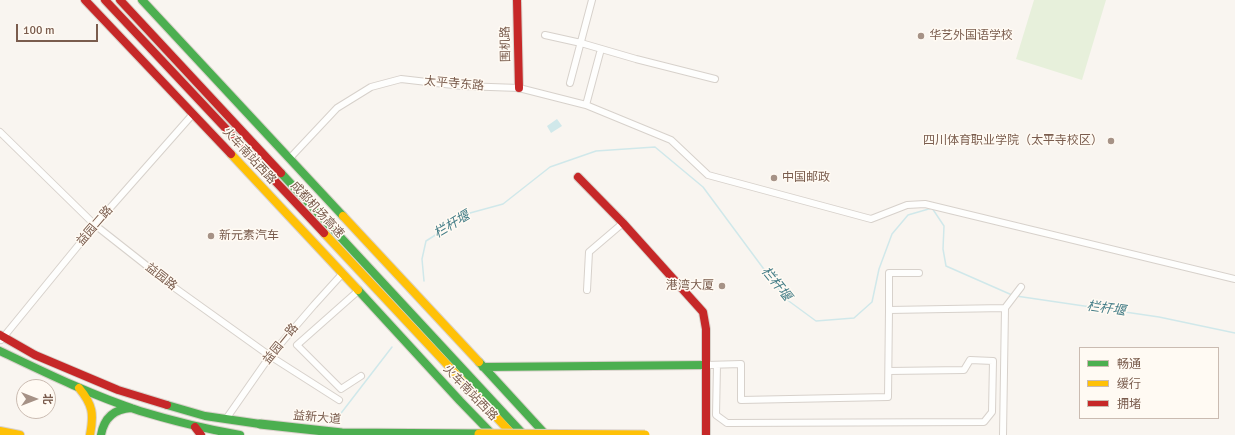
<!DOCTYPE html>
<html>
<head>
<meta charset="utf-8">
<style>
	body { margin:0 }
	#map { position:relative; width:1235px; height:435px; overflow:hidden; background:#f9f5f0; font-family:Signika,"Noto Sans SC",sans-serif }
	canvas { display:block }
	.legend { position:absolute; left:1079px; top:347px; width:140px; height:72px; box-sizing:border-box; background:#fffaf3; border:1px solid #cabbb1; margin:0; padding:5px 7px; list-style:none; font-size:12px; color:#7a5c4d }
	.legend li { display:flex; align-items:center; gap:8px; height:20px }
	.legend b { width:20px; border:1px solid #cabbb1 }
	.north { position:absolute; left:16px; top:379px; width:40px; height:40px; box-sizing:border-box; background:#fffaf3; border:1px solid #cabbb1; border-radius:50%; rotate:90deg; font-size:11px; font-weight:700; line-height:16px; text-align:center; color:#7a5c4d }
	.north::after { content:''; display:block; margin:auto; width:14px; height:18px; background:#a69286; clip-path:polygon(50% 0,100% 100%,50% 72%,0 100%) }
	.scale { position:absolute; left:16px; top:24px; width:82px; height:18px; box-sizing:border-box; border:2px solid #7a5c4d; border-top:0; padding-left:5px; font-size:12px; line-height:14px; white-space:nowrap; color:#7a5c4d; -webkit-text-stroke:3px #fffaf3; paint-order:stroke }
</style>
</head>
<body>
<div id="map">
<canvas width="1235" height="435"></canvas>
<ul class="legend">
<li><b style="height:5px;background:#4caf50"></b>畅通</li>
<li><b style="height:5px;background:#ffc107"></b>缓行</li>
<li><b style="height:5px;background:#c62828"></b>拥堵</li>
</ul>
<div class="north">北</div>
<div class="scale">100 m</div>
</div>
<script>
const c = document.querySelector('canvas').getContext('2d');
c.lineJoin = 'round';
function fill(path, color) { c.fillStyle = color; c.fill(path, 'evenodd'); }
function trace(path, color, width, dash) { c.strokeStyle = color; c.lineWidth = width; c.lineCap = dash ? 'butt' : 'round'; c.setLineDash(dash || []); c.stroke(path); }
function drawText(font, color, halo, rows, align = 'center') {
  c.font = font + ' Signika,"Noto Sans SC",sans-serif'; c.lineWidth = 3; c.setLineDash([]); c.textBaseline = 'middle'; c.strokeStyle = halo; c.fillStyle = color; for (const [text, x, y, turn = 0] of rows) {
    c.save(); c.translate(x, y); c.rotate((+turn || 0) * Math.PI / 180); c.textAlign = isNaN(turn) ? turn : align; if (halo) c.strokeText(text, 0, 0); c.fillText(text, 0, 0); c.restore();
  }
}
const green = new Path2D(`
	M1034,0h72l-24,80 -66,-21z`);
const water = new Path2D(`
	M557,119l5,7 -11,7 -4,-7z`);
const stream = new Path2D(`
	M424,281l-2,-22 4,-18 44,-28 33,-9 47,-37 46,-16 59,-4 48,40 83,112 30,22 38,-3 18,-16 7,-33 13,-35 16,-19 24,-7 12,18 -1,23 3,17 66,29
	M1016,296l143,21 76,16
	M335,421l57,-74`);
const street = new Path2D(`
	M545,35l36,8 55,16 79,20
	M570,83l22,-83
	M586,105l85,35 37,35 163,44 36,-14 18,-1 310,75
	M0,132l95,93 80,63 95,68 69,44
	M290,158l47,-50 34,-21 30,-8 61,7 57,2 67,17 15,-56
	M919,273h-30v37l116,-2
	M587,290l2,-38 34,-29
	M358,291l-61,54 44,44 20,-13
	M1,340l94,-115 98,-111
	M706,365l35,-1v36l147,-3 1,-87
	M717,365l-1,50 11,8 257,-1 8,-10 1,-51 -23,-1 -6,10 -75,1
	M226,419l44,-63 44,-51 29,-32
	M1003,435l2,-127 16,-21`);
const fast = new Path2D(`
	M142,0l201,216
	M281,173l243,262
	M358,290l102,111 33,34
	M0,351c46,22 91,44 140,60 33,10 66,18 100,24
	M479,362l67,73
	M483,367l223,-2
	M167,405l38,11 55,8
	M101,435c3,-17 13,-26 30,-27`);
const slow = new Path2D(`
	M231,154l127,136
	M343,216l136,146
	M324,233l189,202
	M79,388c14,17 15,26 11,47
	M0,431l20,4`);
const jam = new Path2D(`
	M85,0l146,154
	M105,0l219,233
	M120,0l161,173
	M517,0l2,88
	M578,177l45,46 80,89 3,17v106
	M0,335l35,20 83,35 49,15
	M195,427l6,8`);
const fastBridge = new Path2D(`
	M260,424l82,9 137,1`);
const slowBridge = new Path2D(`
	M479,434l166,1`);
const markers = [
	[921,36,4,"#a69286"],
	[1111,141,4,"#a69286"],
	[774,178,4,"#a69286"],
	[211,236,4,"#a69286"],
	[722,286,4,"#a69286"]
];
const poiNames = [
	["华艺外国语学校",929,36],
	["四川体育职业学院（太平寺校区）",1103,141,"right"],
	["中国邮政",782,178],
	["新元素汽车",219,236],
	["港湾大厦",714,286,"right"]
];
const streetNames = [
	["围机路",506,44,-91],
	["太平寺东路",454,84,5],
	["火车南站西路",249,156,47],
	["成都机场高速",317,210,47],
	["益园二路",95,226,-49],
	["益园路",161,277,38],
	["益园一路",281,344,-51],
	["火车南站西路",470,393,46],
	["益新大道",317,418,5]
];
const waterNames = [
	["栏杆堰",452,225,-31],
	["栏杆堰",776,284,51],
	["栏杆堰",1106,309,8]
];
fill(green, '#e7f0db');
fill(water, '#d0e8ea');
trace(stream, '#d0e8ea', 1.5);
trace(street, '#d7d1cb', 8);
trace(fast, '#d9d2cb', 10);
trace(slow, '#d9d2cb', 10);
trace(jam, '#d9d2cb', 10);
trace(street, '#fefefd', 6);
trace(fast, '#4caf50', 8);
trace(slow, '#ffc107', 8);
trace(jam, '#c62828', 8);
trace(fastBridge, '#dad1cc', 11, []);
trace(slowBridge, '#dad1cc', 11, []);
trace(fastBridge, '#4caf50', 9);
trace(slowBridge, '#ffc107', 9);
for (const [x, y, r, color] of markers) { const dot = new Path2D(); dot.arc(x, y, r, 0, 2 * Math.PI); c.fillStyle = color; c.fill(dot); trace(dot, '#fffaf3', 1.5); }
drawText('12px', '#7a5c4d', '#fffaf3', poiNames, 'left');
drawText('12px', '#7a5c4d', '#fffaf3', streetNames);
drawText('italic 13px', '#437c86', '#fffaf3', waterNames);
</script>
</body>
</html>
